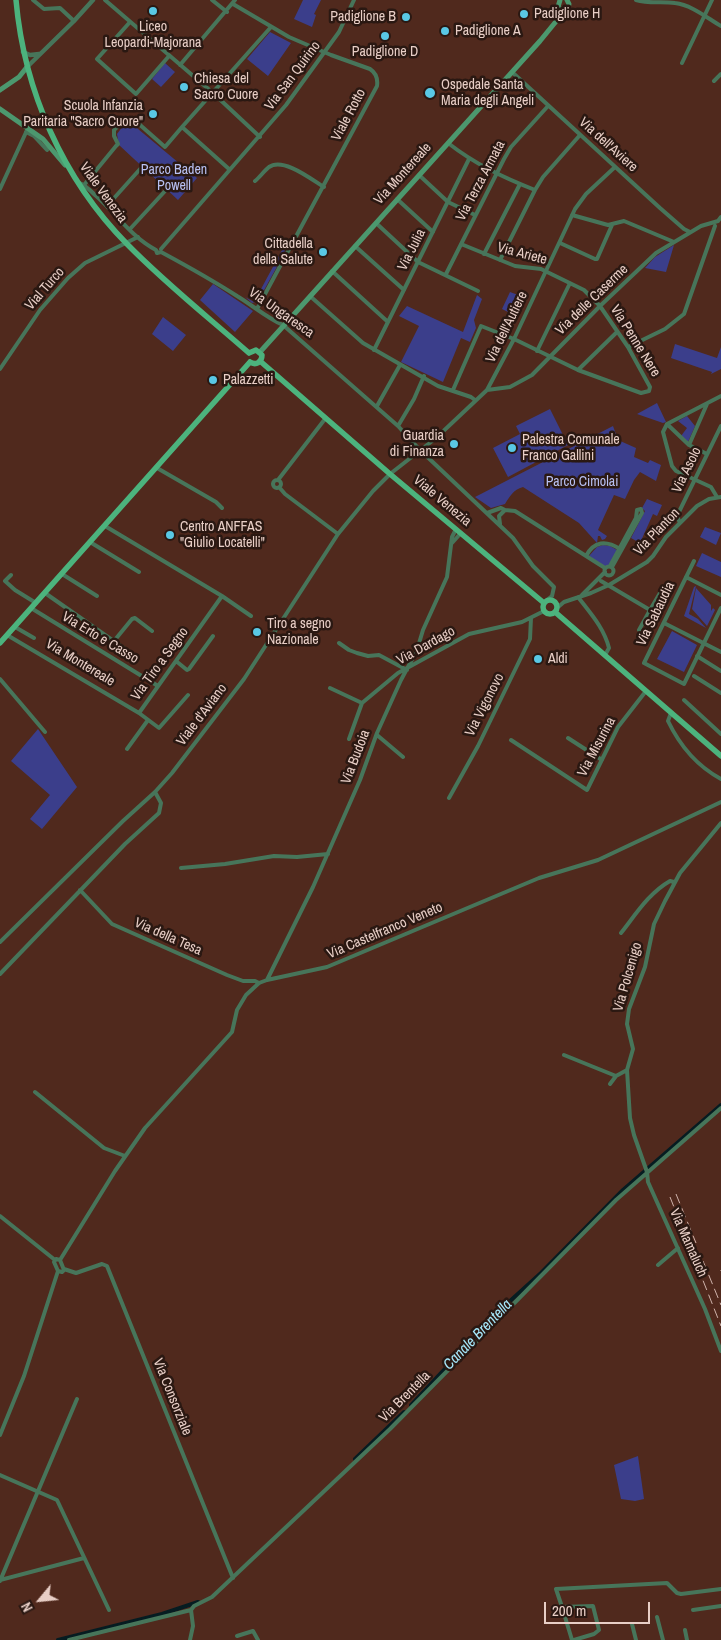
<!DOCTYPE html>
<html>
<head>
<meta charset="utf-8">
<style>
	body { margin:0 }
	#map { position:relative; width:721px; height:1640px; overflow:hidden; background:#50291d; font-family:"Archivo Narrow",sans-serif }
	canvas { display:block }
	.north { position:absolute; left:15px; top:1575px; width:50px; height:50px; -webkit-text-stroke:4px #2a1812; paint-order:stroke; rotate:242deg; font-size:14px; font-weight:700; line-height:20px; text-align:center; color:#e8cec6 }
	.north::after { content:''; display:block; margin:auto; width:18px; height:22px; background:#e8cec6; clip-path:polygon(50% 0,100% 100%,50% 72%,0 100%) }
	.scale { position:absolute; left:544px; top:1602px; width:106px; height:22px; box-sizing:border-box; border:2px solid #e8cec6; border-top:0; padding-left:6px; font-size:15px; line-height:18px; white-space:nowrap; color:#e8cec6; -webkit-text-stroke:4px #2a1812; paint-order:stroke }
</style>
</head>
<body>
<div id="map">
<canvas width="721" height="1640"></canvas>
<div class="north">N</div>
<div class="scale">200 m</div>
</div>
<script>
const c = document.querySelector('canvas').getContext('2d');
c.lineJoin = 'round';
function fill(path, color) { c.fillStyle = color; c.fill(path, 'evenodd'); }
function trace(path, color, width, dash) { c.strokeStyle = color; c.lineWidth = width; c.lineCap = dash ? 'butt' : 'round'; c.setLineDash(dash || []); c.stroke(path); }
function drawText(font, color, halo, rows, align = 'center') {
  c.font = font + ' "Archivo Narrow",sans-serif'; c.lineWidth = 5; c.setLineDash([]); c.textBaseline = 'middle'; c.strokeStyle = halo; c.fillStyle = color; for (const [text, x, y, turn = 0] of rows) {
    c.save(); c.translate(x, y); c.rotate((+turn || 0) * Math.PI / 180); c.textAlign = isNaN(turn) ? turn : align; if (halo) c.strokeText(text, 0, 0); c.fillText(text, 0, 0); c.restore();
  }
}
const green = new Path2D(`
	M303,0h18l-7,14 2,1 -4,12 -18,-8z
	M270,32l21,11 -23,33 -21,-17z
	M165,63l10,9 -14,15 -9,-8z
	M128,123l4,1 65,54 -19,22 -59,-55 -2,-11 6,-8z
	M288,239l-4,15 -26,47 -6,2 -7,-6 9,5z
	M674,245l-8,27 -21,-4 10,-11z
	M213,284l40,27 -18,21 -35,-32z
	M510,292l8,3 -8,18 -8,-4z
	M477,295l5,4 -8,21 2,8 -6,14 -9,-4 -18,44 -42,-20 18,-36 -20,-10 8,-10 56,26z
	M163,317l23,18 -13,16 -21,-17z
	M675,344l42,14 4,-11v22l-10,5 1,-2 -41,-14z
	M657,403l9,19 -3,1 -26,-9z
	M550,409l18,36 -60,32 -15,-29 27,-14 -4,-8z
	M687,416l8,10 -7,16 -7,-6 6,-8 -9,-7z
	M613,426l5,14 18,8 -2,9 14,6 2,-3 11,5 -5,16 -16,-9 -6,8 -9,19 -11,-4 -16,35 9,6 -2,3 -3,1 -2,-4h-2l-1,7 -18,-20 -56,-36c-10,3 -13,9 -18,17l-14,4 -16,-11z
	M647,499l15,6 -5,11 -4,-2 -13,29 -9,-5 14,-27 -3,-3z
	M705,527l16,6 -5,12 -16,-8z
	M603,545l7,1 7,4 -7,15 -5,2 -16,-11 8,-9z
	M702,553l19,9v15l-25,-11z
	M696,586l-7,28 9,5 8,9 -22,-12 10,-29z
	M696,588l15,17v6l2,-3 2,2 -8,16 -15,-17z
	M672,631l25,14 -13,27 -27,-13z
	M38,729l39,58 -35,42 -12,-10 20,-24 -39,-34z
	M638,1456l6,43 -9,2 -14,-2 -7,-34z`);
const canal = new Path2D(`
	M411,1405l88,-94 42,-38 82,-83 98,-85
	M355,1459l49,-47
	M58,1640l104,-26 36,-12`);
const minor = new Path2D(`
	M33,0l11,9 16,-1 14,13
	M105,0l108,93 47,44
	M212,0l15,12
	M636,0c13,4 26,1 39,3 17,2 32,15 46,23
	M233,4l56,33 42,18 39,14c6,4 8,10 7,17l-120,223
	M130,22l-33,37 39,35 33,-38
	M682,63l30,-63
	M180,65l55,-65
	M512,72l148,136 24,21 6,3
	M714,81l7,-7
	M26,132l8,4 13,14
	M448,143c27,21 54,34 87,47
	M229,169l-47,-42 89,-100
	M419,175l29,27 27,13
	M255,181c5,-4 9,-10 14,-14 14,-10 42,12 55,20
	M79,183c6,2 11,7 16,12 20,17 36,42 61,55l1,3 4,-1c26,14 51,28 76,44 15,9 30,22 46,29l115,101 22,24 93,88 20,28 21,21 -2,9 -5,4
	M84,185l32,-39 2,-2 -4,-8v-6l9,-9 16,3 26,23 17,-20
	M0,189l28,-61
	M397,199l36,33
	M107,206l34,-38
	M572,215l36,10 16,-4 50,21
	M376,223l42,39 60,29
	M130,229l36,-39
	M560,243l35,16h2l15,-34
	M355,246l49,44
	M161,249l125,-144 53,-73 15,-32
	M484,254l36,-70
	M500,260l35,-70 8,-13 37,-42
	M332,271l56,51
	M446,274l58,-115 7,-12 37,-41
	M310,296l53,47 75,43 33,11 4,3
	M628,347l37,-18 19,-15 31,-88
	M374,350l95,-191
	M537,351l33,-68
	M0,369l40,-59 28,-32 17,-15 53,-26
	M578,370l39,-38
	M453,390l28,-64 33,13 64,31 63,23 8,-2 1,-4 -22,-40 -28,-41 -16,-16 -43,-21 -26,-3 -54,-22
	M487,390l23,-3 22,-12 68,-69 56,-53 45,-27 17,-5 3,-4
	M377,406l23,-41
	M667,424l22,21 18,9
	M398,426l16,-27 10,-23
	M689,445l18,-41
	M157,468l59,34 6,6
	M278,480l47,-61
	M273 484a4 4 0 1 1 8 0a4 4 0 1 1-8 0Z
	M279,487l6,7 53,40
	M717,497l-6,-10 -35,-16 -4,-5 -9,-34 4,-8 54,-28
	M505,510l10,1 90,57
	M487,513l14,-5 4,2 -6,6 1,8
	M680,523l-3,-7 44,-90
	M105,526l117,70 29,20
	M90,542l49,30
	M452,543l9,-10
	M586,556c8,-15 20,-16 34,-7
	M694,561l-50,102 40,21 37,-76
	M610,566l26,-48 1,-8 4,-1 1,4 -30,54
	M604.5 571a4.5 4.5 0 1 1 9 0a4.5 4.5 0 1 1-9 0Z
	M62,574l35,22
	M11,575l-6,6 10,9 21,13
	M686,577l35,18
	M601,581l49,29 -11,20
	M45,593l90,63
	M582,595l23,-23
	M578,597c13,17 26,31 31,51l-4,7
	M31,608l127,78
	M557,608l7,-6 27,-9 18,-8 38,-23 6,-6 13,-19 31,-31 12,-7 12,-2
	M650,610l10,-17
	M664,623l57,29
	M15,627l19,11
	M7,635l132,78
	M114,641l18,-22 3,-1 17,13
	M339,643l10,7 8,3 11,3 11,-1 28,15
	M697,656l24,15
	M176,661l11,9 2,-1 24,-33
	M694,676l27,17
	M0,679l45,53
	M330,688l32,15
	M188,695l-29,33 -20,-15 83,-117
	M684,700l37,34
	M671,713l-3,8c12,25 29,45 53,58
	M377,735l26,22
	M568,738l34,22
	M349,739l13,-36 36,-30 71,-39 53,-12 22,-11
	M511,740l76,50 31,-63 28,-36
	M127,749l21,-29
	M449,798l29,-52 52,-107 1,-21
	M721,823l-41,50 -15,28 -11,23 -9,43 -16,42 -2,15 6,25 -6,21 3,48 4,17 13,37 1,10 57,127 16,42
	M181,868l44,-4 49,-8 23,1 31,-3
	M80,890l32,34 115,51 16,6h12l4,2
	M621,933c15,-19 28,-40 49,-52l4,1
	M0,942l123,-121 32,-29 17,-19 72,-94 94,-145 35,-43 17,-17 46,-36 51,-48 27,-51 61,-130 11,-15 29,-27
	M0,974l125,-130 34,-31 2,-10 -6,-11
	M267,980l46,-93 47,-107 17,-47 24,-53 16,-30 6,-20 24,-53 5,-40 4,-8
	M564,1055l52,21 11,-6
	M610,1084l6,-8
	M35,1092l69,56 21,8
	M0,1216l55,44
	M56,1259l4,1 4,10 -2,2 -4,-1 -4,-9z
	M60,1260l55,-89 30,-43 87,-96 5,-22 9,-15 13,-12 8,-3 60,-13 212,-89 59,-18 123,-58
	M658,1265l20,-17
	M64,1269l12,4 26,-9 5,2 126,312
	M0,1435l24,-59 34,-105
	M0,1475l57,25 52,110
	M0,1580l84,-22
	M0,1581l77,-182
	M562,1607l-6,-18 111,-6 10,10 4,1 40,-5
	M693,1610l28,-4
	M657,1617l6,23
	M632,1624l4,16
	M685,1630l2,10
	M237,1636l16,-5 5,9
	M69,1640l122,-30 3,-4 18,-9 178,-168 226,-229 105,-92
	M190,1640l3,-14 -2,-16
	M572,1640l-10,-33 31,-1 6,24 -5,4 -20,6`);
const tertiary = new Path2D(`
	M23,52l7,3 9,-1
	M27,67l47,-46 19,-21`);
const secondary = new Path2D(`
	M560,0l-2,7 4,4
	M562,11c4,0 7,-3 7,-7l-2,-4
	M0,90l19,-13 8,-10
	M0,109l43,30 22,26
	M260,352l280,-311 18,-22 4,-8`);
const primary = new Path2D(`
	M16,0c8,91 47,179 111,244 38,39 81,73 122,109
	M249,353l7,-3 6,5c0,7 -6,11 -12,7
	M260,361l130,113 154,129
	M543 607a7 7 0 1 1 14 0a7 7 0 1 1-14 0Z
	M555,612l166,144
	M0,643l250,-281`);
const rail = new Path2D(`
	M676,1194l20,49
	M670,1197l51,129
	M703,1261l18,44
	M721,1270v1`);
const markers = [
	[153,11,5,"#59c8e5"],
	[524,14,5,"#59c8e5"],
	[406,17,5,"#59c8e5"],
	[445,31,5,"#59c8e5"],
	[385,36,5,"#59c8e5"],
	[184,87,5,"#59c8e5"],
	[430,93,6,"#59c8e5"],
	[153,114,5,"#59c8e5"],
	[323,252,5,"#59c8e5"],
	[213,380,5,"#59c8e5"],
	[454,444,5,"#59c8e5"],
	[512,448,5,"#59c8e5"],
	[170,535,5,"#59c8e5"],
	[257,632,5,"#59c8e5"],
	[538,659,5,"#59c8e5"]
];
const poiNames = [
	["Padiglione H",534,14],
	["Padiglione B",396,17,"right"],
	["Liceo",153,27,"center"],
	["Leopardi-Majorana",153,43,"center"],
	["Padiglione A",455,31],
	["Padiglione D",385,52,"center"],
	["Chiesa del",194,79],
	["Sacro Cuore",194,95],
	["Ospedale Santa",441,85],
	["Maria degli Angeli",441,101],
	["Scuola Infanzia",143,106,"right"],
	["Paritaria \"Sacro Cuore\"",143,122,"right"],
	["Cittadella",313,244,"right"],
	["della Salute",313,260,"right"],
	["Palazzetti",223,380],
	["Guardia",444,436,"right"],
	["di Finanza",444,452,"right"],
	["Palestra Comunale",522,440],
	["Franco Gallini",522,456],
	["Centro ANFFAS",180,527],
	["\"Giulio Locatelli\"",180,543],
	["Tiro a segno",267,624],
	["Nazionale",267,640],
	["Aldi",548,659]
];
const streetNames = [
	["Via San Quirino",293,76,-53],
	["Viale Rotto",349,115,-62],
	["Via dell'Aviere",608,145,42],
	["Via Montereale",403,174,-48],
	["Via Terza Armata",481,181,-62],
	["Viale Venezia",103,193,54],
	["Via Julia",412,250,-63],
	["Via Ariete",522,254,15],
	["Vial Turco",45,289,-49],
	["Via delle Caserme",592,300,-44],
	["Via Ungaresca",281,313,35],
	["Via dell'Autiere",507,327,-64],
	["Via Penne Nere",635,341,58],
	["Via Asolo",687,470,-64],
	["Viale Venezia",442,501,40],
	["Via Planton",657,532,-46],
	["Via Sabaudia",656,614,-64],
	["Via Erto e Casso",100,638,31],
	["Via Dardago",426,646,-29],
	["Via Montereale",80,663,31],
	["Via Tiro a Segno",160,664,-54],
	["Via Vigonovo",485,705,-63],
	["Viale d'Aviano",202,715,-53],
	["Via Misurina",597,747,-62],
	["Via Budoia",356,757,-69],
	["Via Castelfranco Veneto",385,931,-23],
	["Via della Tesa",168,937,24],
	["Via Polcenigo",628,977,-74],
	["Via Mamaluch",688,1243,66],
	["Via Consorziale",172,1397,68],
	["Via Brentella",405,1397,-45]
];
const parkNames = [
	["Parco Baden",174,170],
	["Powell",174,186],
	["Parco Cimolai",582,482]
];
const waterNames = [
	["Canale Brentella",478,1335,-46]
];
fill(green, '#3b3e8b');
trace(canal, '#061c21', 4);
trace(minor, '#47755a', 4);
trace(tertiary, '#47755a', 4.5);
trace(secondary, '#4c986e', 5);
trace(primary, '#4cb37d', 5.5);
trace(rail, '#d0b4ac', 1, [10, 5]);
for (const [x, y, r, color] of markers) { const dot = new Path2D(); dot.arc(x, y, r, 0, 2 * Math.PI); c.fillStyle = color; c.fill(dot); trace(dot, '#2a1812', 2); }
drawText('14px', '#e8cec6', '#2a1812', poiNames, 'left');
drawText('14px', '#e8cec6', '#2a1812', streetNames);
drawText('14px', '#b8c0f2', '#2a1812', parkNames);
drawText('italic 15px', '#a6e8fb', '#2a1812', waterNames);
</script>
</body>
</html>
